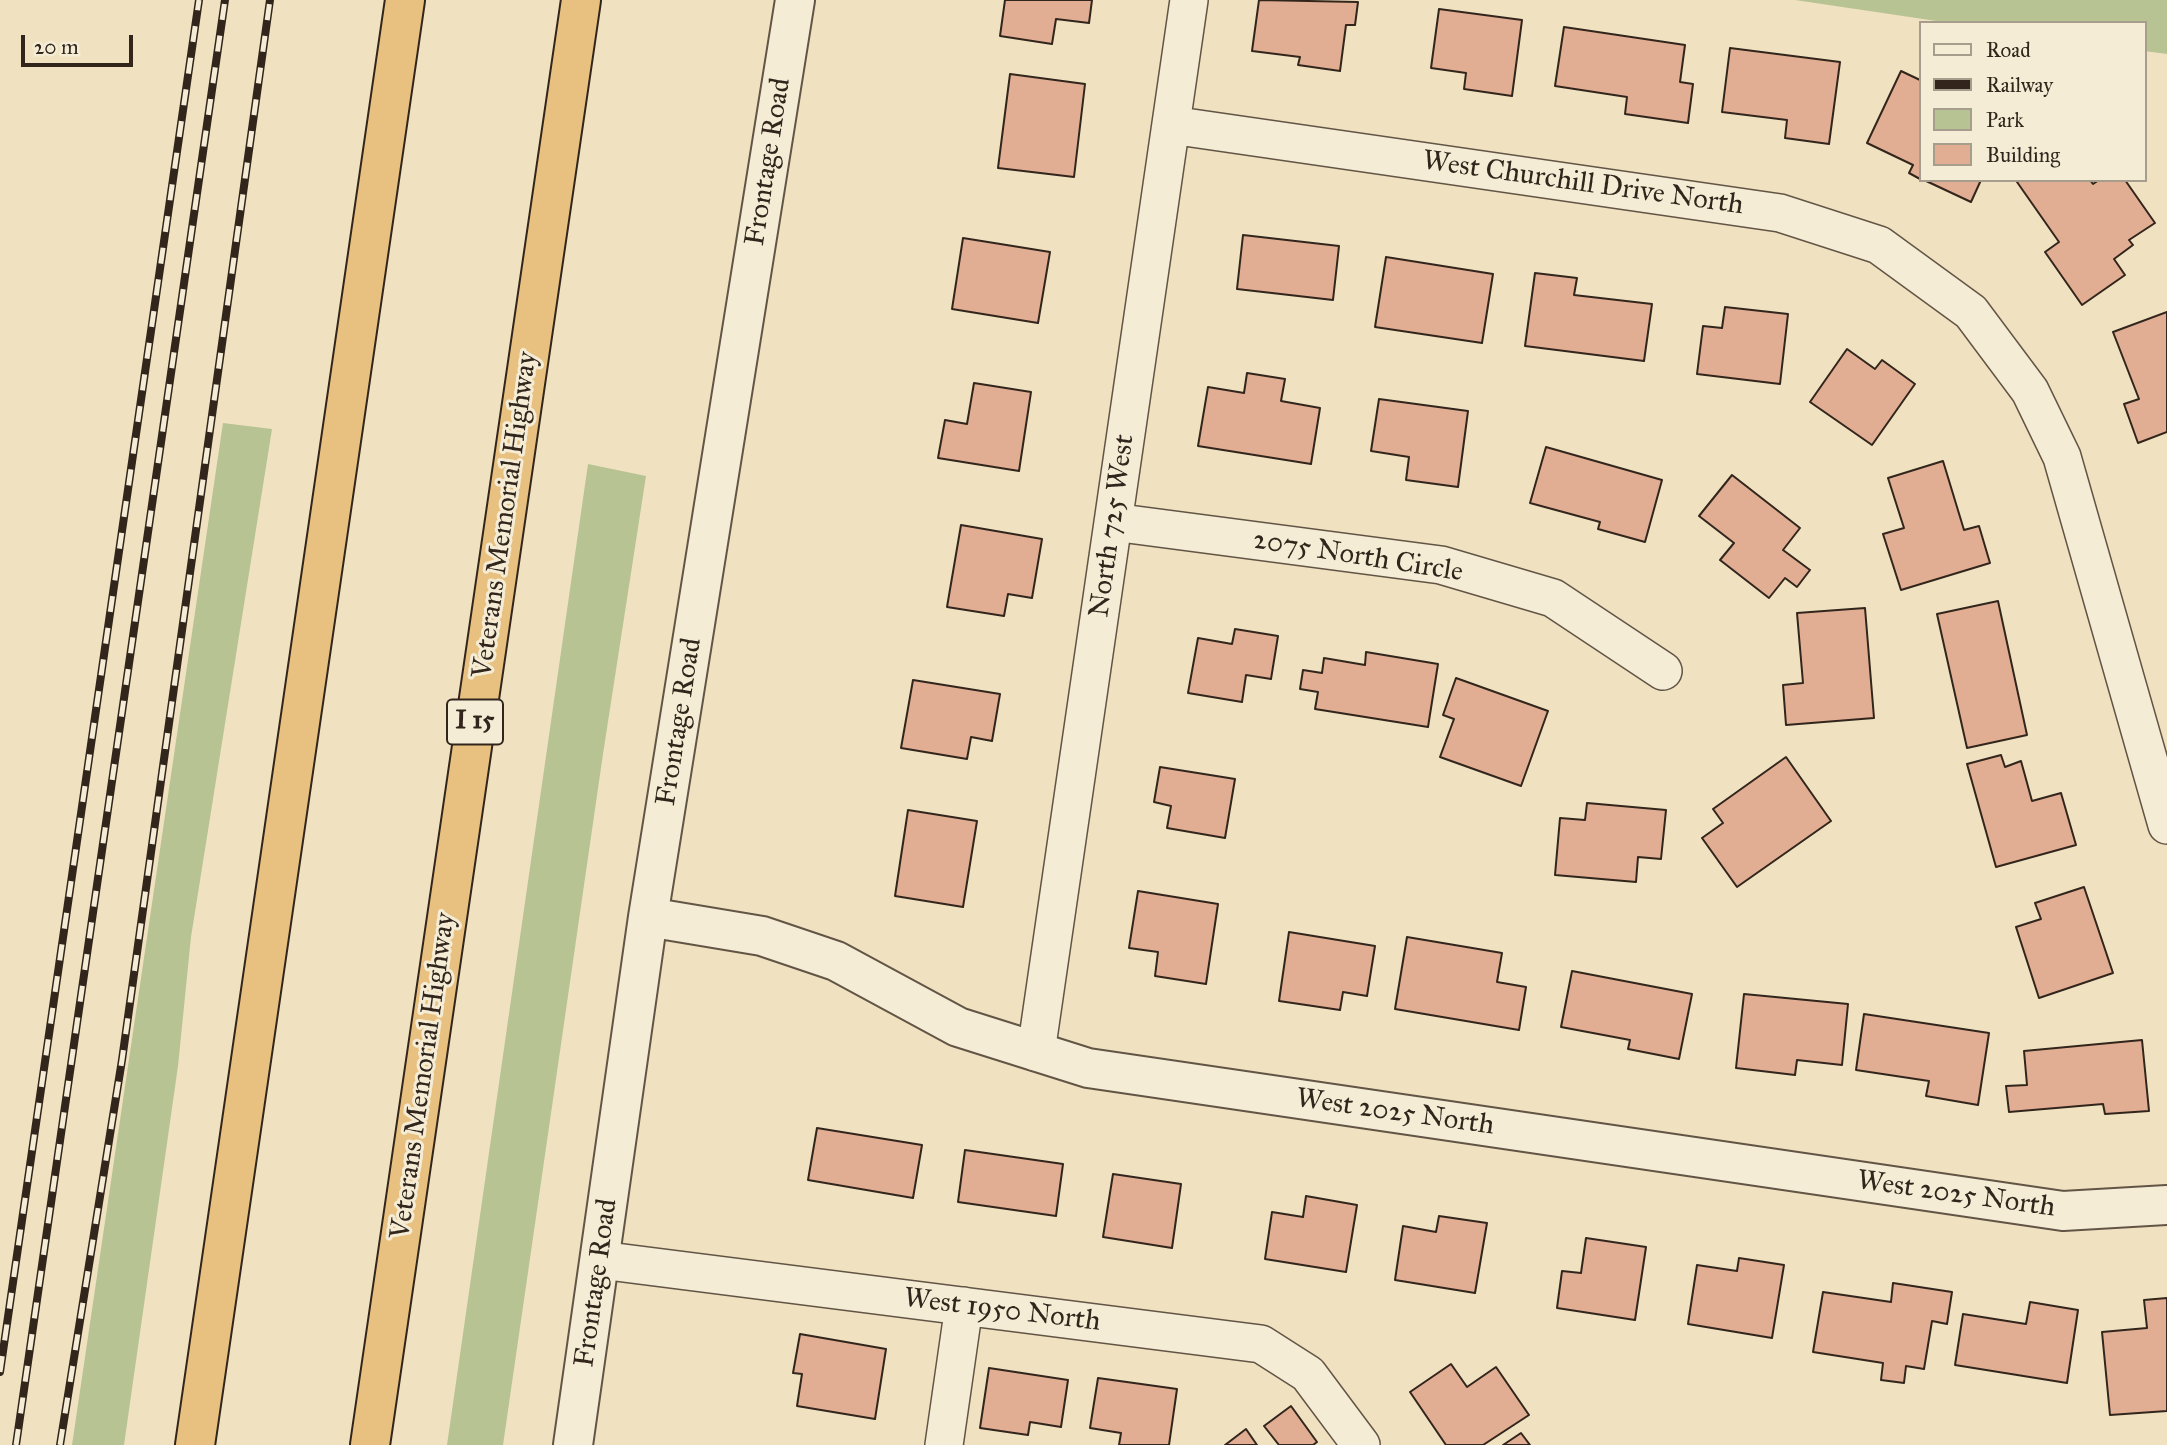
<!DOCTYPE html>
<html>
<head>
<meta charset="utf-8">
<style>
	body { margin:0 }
	#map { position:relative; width:2167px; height:1445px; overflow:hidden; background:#f0e1c0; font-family:"IM FELL Great Primer",serif }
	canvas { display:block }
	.legend { position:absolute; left:1919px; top:21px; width:228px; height:161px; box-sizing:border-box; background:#f5ecd6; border:2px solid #a79d8c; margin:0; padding:9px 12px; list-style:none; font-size:21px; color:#32261c }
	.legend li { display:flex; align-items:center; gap:14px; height:35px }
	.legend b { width:35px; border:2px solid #a79d8c }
	.scale { position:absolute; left:21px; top:35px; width:112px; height:32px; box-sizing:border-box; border:4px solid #32261c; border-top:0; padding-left:9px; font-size:21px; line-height:24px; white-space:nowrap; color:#32261c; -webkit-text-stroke:5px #f5ecd6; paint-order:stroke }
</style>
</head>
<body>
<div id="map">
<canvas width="2167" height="1445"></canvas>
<ul class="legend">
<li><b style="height:9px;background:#f5ecd6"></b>Road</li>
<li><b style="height:9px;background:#32261c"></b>Railway</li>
<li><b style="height:19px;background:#b8c393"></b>Park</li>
<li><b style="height:19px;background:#e1ad93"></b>Building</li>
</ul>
<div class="scale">20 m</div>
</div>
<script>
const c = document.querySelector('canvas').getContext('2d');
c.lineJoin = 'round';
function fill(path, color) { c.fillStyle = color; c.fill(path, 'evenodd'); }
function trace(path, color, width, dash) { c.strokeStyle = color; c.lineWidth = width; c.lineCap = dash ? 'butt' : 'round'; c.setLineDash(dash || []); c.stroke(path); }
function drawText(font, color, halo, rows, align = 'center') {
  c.font = font + ' "IM FELL Great Primer",serif'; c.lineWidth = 6; c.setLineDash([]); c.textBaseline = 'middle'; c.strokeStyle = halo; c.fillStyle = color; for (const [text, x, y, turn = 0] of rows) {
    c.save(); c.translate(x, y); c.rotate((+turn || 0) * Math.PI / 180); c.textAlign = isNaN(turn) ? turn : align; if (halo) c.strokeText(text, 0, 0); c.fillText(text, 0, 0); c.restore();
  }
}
const green = new Path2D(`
	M1795,0h372v54l-23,-3v-28h-194z
	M223,423l49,6 -81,508 -13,129 -54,379h-52z
	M588,464l58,12 -43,278 -100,691h-56z`);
const building = new Path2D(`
	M1005,0h87l-3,23 -33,-4 -4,25 -52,-8z
	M1259,0l99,2 -3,23h-9l-6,46 -42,-6 2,-8 -48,-6z
	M1439,9l83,11 -10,76 -48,-7 2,-16 -35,-5z
	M1564,27l121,18 -5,37 13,2 -5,39 -63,-9 2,-17 -72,-11z
	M1730,48l110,14 -11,82 -44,-6 2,-18 -65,-8z
	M1901,71l19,9v99l-11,-6 4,-8 -46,-22z
	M1010,74l75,10 -11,93 -76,-9z
	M1924,180h57l-10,22z
	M2020,180h70l3,4 6,-4h26l30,43 -26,17 4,5 -19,14 11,16 -43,30 -37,-53 14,-10 -42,-60z
	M1243,235l96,11 -6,54 -96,-11z
	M963,238l87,14 -12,71 -86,-14z
	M1386,257l107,17 -11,69 -107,-16z
	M1535,273l42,5 -3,17 78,9 -8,57 -119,-15z
	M1725,307l63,7 -8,70 -83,-10 6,-48 19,2z
	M2167,312v120l-29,11 -14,-39 15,-5 -26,-67z
	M1847,349l28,20 7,-9 33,24 -43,61 -62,-43z
	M1247,373l38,6 -4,22 39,7 -9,56 -113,-18 10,-59 36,6z
	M974,383l57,9 -12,79 -81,-13 7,-38 22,4z
	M1379,399l89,12 -10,76 -52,-7 3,-23 -38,-6z
	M1546,447l116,33 -17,62 -47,-13 2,-7 -70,-19z
	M1943,461l21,69 15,-4 11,37 -89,27 -18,-56 21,-6 -16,-50z
	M1732,475l68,53 -17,22 27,20 -13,17 -12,-9 -16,20 -49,-38 14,-17 -35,-27z
	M961,525l81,14 -10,59 -24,-4 -4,22 -57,-9z
	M1998,601l29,134 -60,13 -30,-134z
	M1865,608l9,110 -88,7 -3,-40 20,-2 -6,-70z
	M1235,629l43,7 -7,43 -25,-4 -4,27 -54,-9 10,-55 34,6z
	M1366,652l72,12 -10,63 -113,-18 3,-17 -18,-3 3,-19 19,3 2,-15 41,7z
	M1456,678l92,33 -27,75 -81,-29 14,-38 -11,-4z
	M913,680l87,14 -8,47 -21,-4 -4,22 -66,-11z
	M2001,755l4,12 16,-6 11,40 29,-8 15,52 -80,22 -29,-103z
	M1786,757l45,64 -94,66 -35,-49 21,-15 -10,-14z
	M1160,767l75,12 -10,59 -58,-10 4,-22 -17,-4z
	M1587,803l79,7 -5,49 -23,-2 -2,25 -81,-7 5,-57 25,2z
	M908,810l69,11 -14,86 -68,-11z
	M2084,887l29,86 -74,25 -23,-71 25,-8 -6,-16z
	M1138,891l80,13 -12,80 -51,-8 3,-24 -29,-4z
	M1289,932l86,14 -8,50 -24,-4 -3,18 -61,-9z
	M1407,937l95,16 -5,29 29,5 -7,43 -124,-21z
	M1572,971l120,23 -13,65 -51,-10 2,-9 -69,-13z
	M1744,994l104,10 -6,61 -45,-5 -2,15 -59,-7z
	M1864,1014l125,19 -11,72 -52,-9 3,-15 -73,-11z
	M2142,1040l7,71 -44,3 -2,-10 -94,8 -3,-26 21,-1 -3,-34z
	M817,1128l105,17 -9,53 -105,-18z
	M965,1150l98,14 -7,52 -98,-14z
	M1113,1174l68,10 -9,64 -69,-11z
	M1306,1196l51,9 -11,67 -81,-13 7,-47 31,5z
	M1439,1216l48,7 -12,70 -80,-13 8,-54 33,6z
	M1586,1238l60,9 -11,73 -78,-12 5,-37 19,2z
	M1739,1258l45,7 -12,73 -84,-14 9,-59 40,6z
	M1893,1283l59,9 -5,32 -15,-3 -8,48 -18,-3 -2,17 -23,-3 2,-17 -70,-11 10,-60 68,10z
	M2167,1298v113l-57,4 -8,-83 45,-4 -3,-28z
	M2030,1302l48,8 -11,73 -112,-18 8,-51 63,10z
	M800,1334l86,15 -11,70 -78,-13 5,-32 -9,-1z
	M1451,1364l16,23 29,-20 33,48 -46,30h-37l-36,-53z
	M989,1368l79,12 -7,47 -31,-5 -2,13 -48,-7z
	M1098,1378l79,11 -8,56h-50l2,-12 -31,-5z
	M1291,1406l26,36 -4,3h-34l-15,-19z
	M1246,1429l11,16h-32z
	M1521,1433l9,12h-27z`);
const minor = new Path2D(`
	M1171,125l609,88 99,32 92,67 59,79 32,66 105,368
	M1113,522l328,43 112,33 110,73
	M1036,1052l153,-1052
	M600,1260l661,84 47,30 53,71
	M944,1445l20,-139`);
const tertiary = new Path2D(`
	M648,917l114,19 74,25 122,66 130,41 975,143 104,-6
	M573,1445l75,-528 147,-917`);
const motorway = new Path2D(`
	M195,1445l210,-1445
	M370,1445l211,-1445`);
const rail = new Path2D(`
	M0,1372l199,-1372
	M16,1445l209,-1445
	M60,1445l62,-385 148,-1060`);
const shields = [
	[475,722,56]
];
const shieldNames = [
	["I 15",475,722]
];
const streetNames = [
	["Frontage Road",769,162,-81],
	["West Churchill Drive North",1583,184,8],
	["Veterans Memorial Highway",506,515,-82],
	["North 725 West",1113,526,-82],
	["2075 North Circle",1358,557,9],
	["Frontage Road",680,722,-81],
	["Veterans Memorial Highway",424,1076,-82],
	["West 2025 North",1395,1113,8],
	["West 2025 North",1956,1195,8],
	["Frontage Road",597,1283,-82],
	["West 1950 North",1002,1311,7]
];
fill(green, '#b8c393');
fill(building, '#e1ad93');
trace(building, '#32261c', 2);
trace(minor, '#625545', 40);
trace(tertiary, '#625545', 42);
trace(motorway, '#32261c', 42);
trace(minor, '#f5ecd6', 37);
trace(tertiary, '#f5ecd6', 38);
trace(motorway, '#e8c080', 38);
trace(rail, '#32261c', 8);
trace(rail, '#f5ecd6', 5, [16]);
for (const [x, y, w] of shields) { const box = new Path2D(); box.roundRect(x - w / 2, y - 22.5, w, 45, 5); c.fillStyle = '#f5ecd6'; c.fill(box); trace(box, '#32261c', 2); }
drawText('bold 26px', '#32261c', null, shieldNames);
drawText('28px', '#32261c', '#f5ecd6', streetNames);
</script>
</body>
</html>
